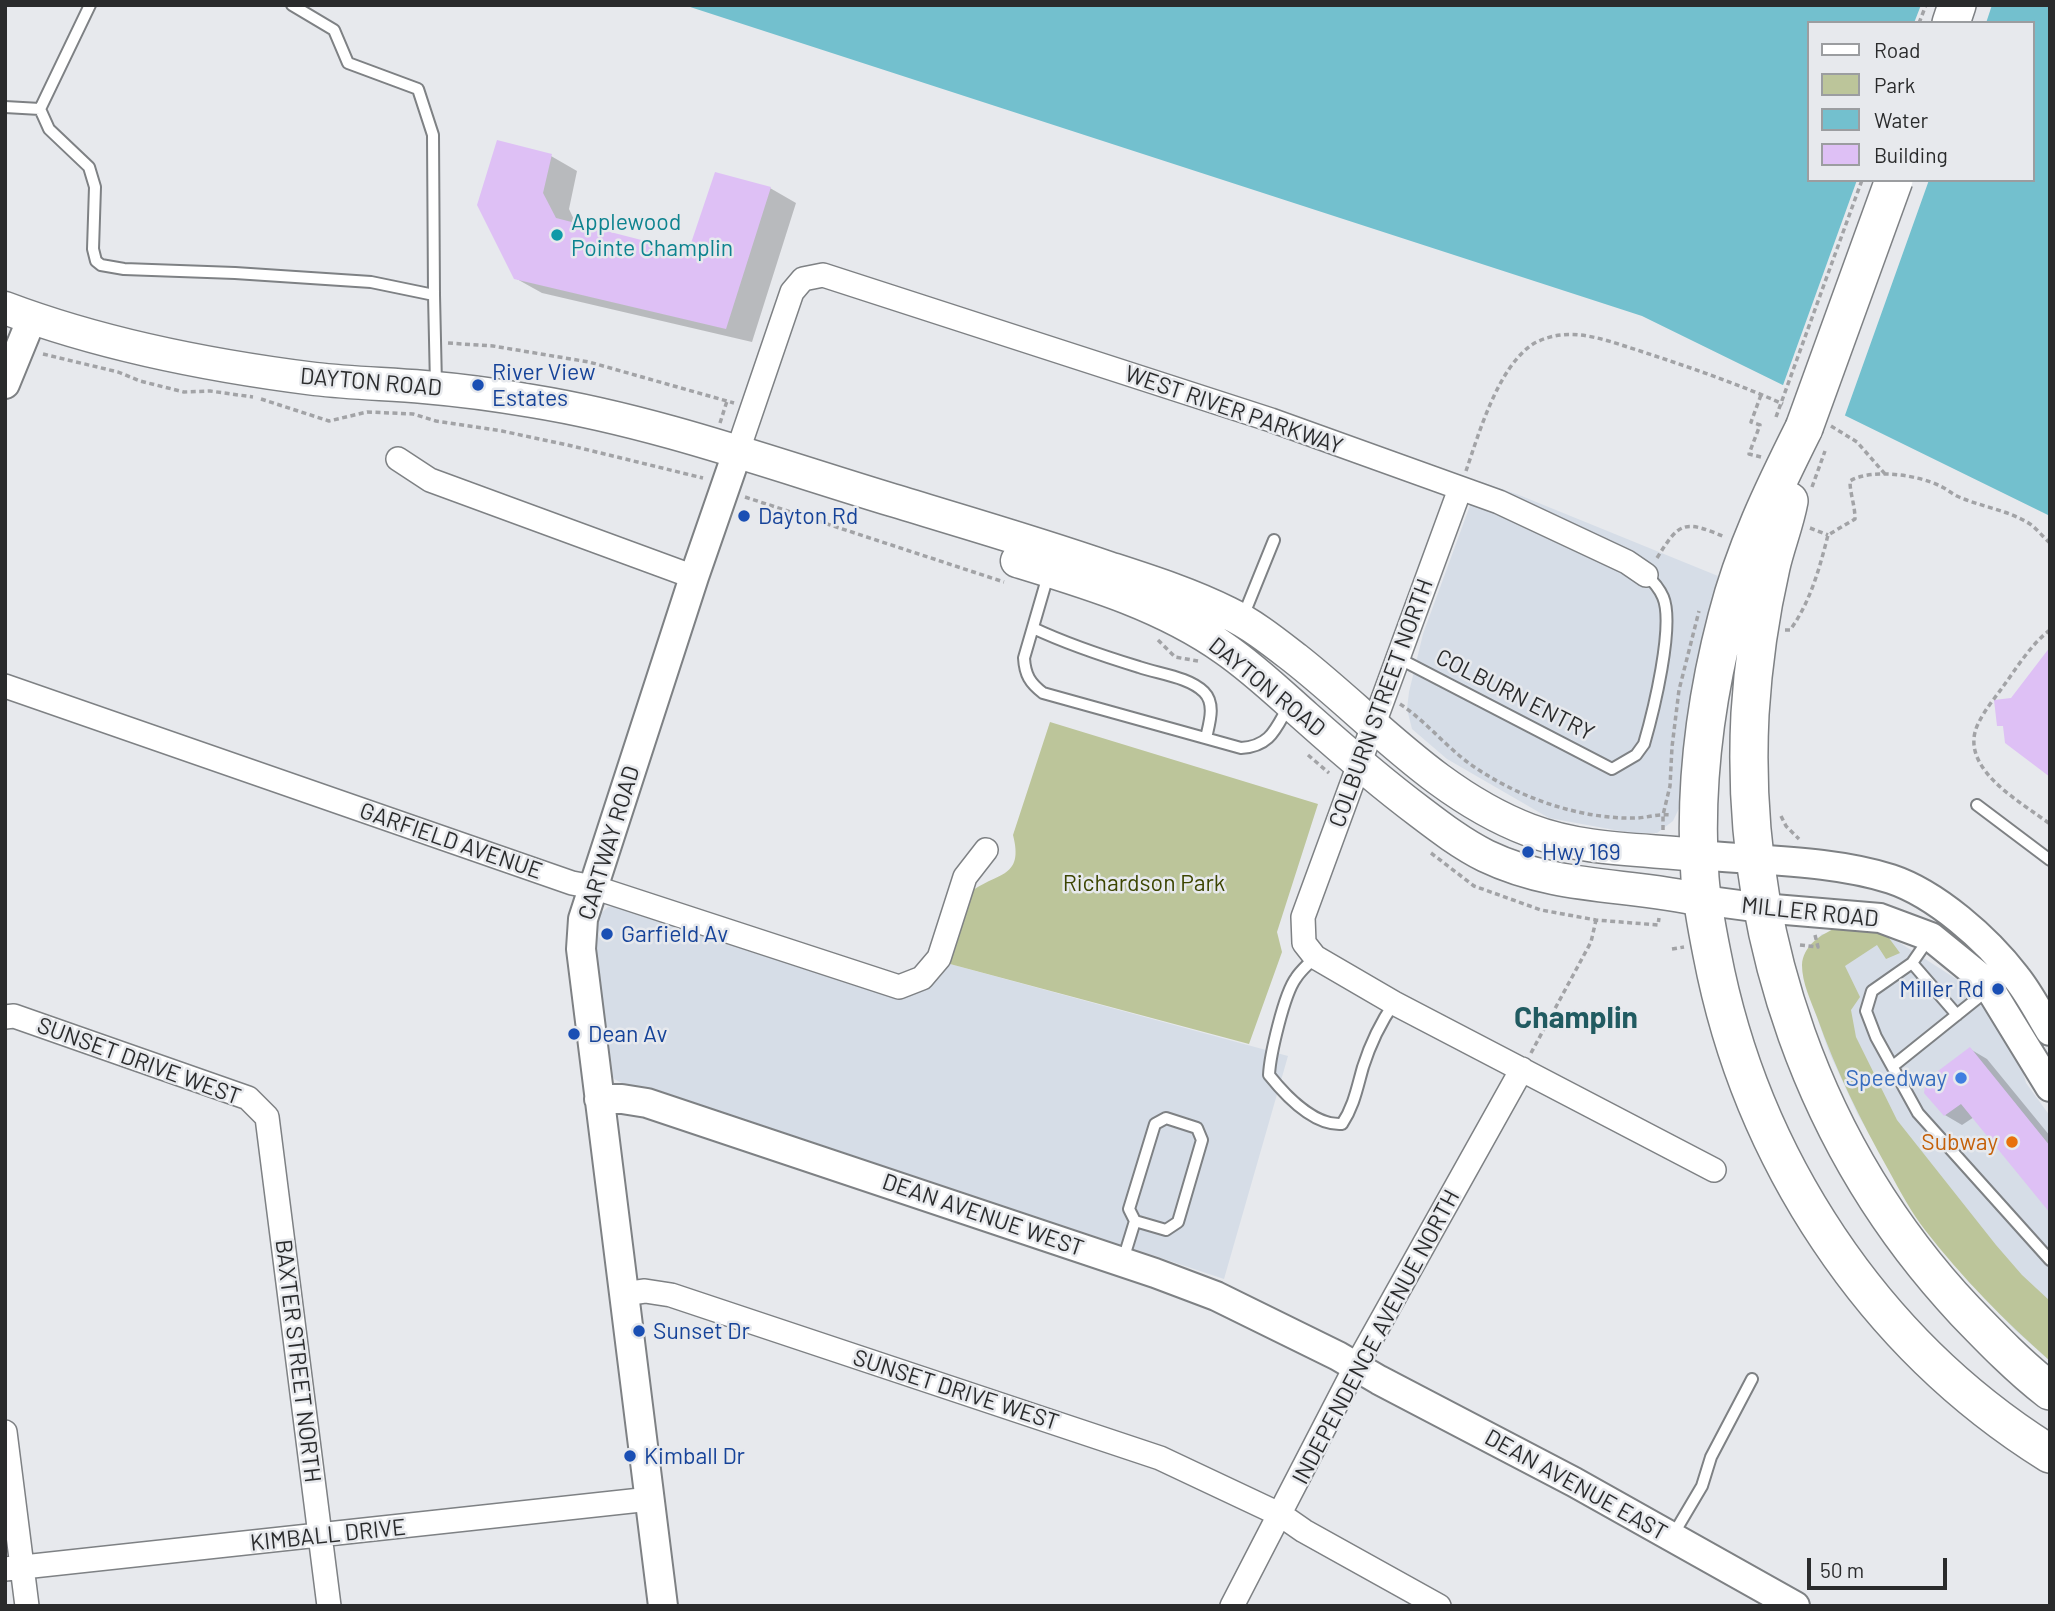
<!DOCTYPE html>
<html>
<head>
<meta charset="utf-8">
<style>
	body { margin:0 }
	#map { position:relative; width:2055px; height:1611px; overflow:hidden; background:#e7e9ed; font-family:Barlow,sans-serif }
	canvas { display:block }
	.frame { position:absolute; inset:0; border:7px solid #2a2b2c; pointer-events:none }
	.legend { position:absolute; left:1807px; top:21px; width:228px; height:161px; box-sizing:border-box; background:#e7e9ed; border:2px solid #9b9da0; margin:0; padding:9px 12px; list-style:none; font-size:21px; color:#2a2b2c }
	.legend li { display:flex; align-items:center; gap:14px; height:35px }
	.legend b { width:35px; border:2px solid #9b9da0 }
	.scale { position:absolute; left:1807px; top:1558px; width:140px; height:32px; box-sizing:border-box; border:4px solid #2a2b2c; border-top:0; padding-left:9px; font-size:21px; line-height:24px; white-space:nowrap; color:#2a2b2c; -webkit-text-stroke:5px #e7e9ed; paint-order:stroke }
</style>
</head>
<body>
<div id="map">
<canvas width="2055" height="1611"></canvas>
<div class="frame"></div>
<ul class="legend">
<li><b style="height:9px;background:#fff"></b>Road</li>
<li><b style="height:19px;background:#bcc59a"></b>Park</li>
<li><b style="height:19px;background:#73c0ce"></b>Water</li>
<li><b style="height:19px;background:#dec0f5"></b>Building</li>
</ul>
<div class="scale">50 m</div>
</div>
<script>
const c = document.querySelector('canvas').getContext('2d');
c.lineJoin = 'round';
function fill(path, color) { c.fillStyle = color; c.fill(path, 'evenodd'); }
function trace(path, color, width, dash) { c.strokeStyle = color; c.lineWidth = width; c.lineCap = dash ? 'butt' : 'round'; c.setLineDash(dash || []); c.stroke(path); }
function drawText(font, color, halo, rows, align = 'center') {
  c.font = font + ' Barlow,sans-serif'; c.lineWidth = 5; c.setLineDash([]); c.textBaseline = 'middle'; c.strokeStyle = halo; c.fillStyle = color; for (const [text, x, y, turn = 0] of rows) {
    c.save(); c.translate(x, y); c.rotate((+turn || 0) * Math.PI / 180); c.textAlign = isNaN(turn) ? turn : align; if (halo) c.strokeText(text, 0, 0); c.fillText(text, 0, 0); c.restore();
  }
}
const built = new Path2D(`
	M1479,481l40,14 199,81 -33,153 -3,73 -9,19 -16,12h-26l-82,-15 -102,-59 -35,-30 -5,-20 2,-17 14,-58z
	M620,905l304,84 15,-11 11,-14 338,92 -64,223 -561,-187 -37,-7 -12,-6 -5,-11 -13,-113 2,-39 10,-9z
	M1822,934h64l75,48 54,62 11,39 24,33v245l-35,-31 -47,-49 -44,-53 -66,-113 -29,-63 -23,-66 -4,-21 5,-15z`);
const green = new Path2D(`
	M1050,722l268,82 -41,128 5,20 -33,92 -299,-80 22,-73c26,-19 52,-13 41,-56z
	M1836,928h27l23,6 14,19 -14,6 -9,-14 -32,21 15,31 -9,13 5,27 41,83 99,125 26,30 28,26v60c-45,-40 -88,-83 -125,-131 -14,-18 -25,-39 -36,-59 -28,-50 -53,-100 -72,-154 -6,-16 -15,-34 -15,-52 1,-19 18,-30 34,-37z`);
const water = new Path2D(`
	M684,5h1366v511l-408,-200zM1808,23h224v157h-224z`);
const pier = new Path2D(`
	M1921,5h71l-6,18h-72z
	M1857,180h72l-85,238 -62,-30z`);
const shadow = new Path2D(`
	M551,156l26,15 -8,38 8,17 112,28 81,-66 26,15 -44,139 -210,-49 -27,-15z
	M1970,1049l17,10 63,77v74l-76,-93 -12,8 -17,-10z`);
const building = new Path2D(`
	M497,140l55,14 -9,39 13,25 132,34 27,-80 56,15 -45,142 -212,-50 -37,-74z
	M2050,647v130l-45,-34 -2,-17h-6l-3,-26 17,-2z
	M1970,1047l80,99v67l-89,-109 -17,12 -20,-23 2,-13z`);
const path = new Path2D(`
	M1919,23l7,-18
	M448,343l45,3 96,16 145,41
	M43,354l75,18 22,9 44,11 26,-1 43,6
	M261,399l68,22 38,-9 46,2 23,7 66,10 70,15 131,32
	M720,423l7,-22
	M1831,426l26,16 28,32
	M1761,457l-12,-3 11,-29 -9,-3 10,-27
	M1466,471c13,-38 32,-104 67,-127 14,-8 31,-11 47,-9 19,2 38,9 57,15 49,16 99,33 146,54
	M1812,487l13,-36
	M745,497l259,85
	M1810,528l18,7
	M1657,558c23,-37 27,-38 68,-21
	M1785,630h5c20,-27 30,-63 38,-95l27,-16c0,-14 -5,-25 -5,-38 21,-13 69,-6 90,5 7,3 12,8 19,11 23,10 49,13 71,27 7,5 13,13 20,19
	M2050,630c-19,14 -34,39 -48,58 -8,11 -18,23 -24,36 -21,44 43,78 72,100
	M1158,640l17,17 23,4
	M1400,704c23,15 44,40 66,57 47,35 113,59 172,57 11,-1 21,-4 33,-3
	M1308,755l21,18
	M1781,816l5,10 13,13
	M1663,830v-15l7,-29 2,-39 7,-57 20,-79
	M1431,853l43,33 67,24 55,10 62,5 1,-7
	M1800,945l18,2 -3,-12
	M1672,949l12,-2
	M1531,1053l60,-111 5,-22`);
const service = new Path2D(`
	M292,5l42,25 14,33 70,26 15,46 1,160
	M5,107l35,2 50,-104
	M40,109l9,20 40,38 6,20 -2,62 3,12 5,4 23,4 111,4 136,9 63,13 2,90
	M1049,572l-25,86c1,17 6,25 19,35l198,55c29,-2 34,-18 47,-41
	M1242,619l32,-79
	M1033,628c34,16 70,28 106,39 20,7 50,10 65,25 12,12 5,32 2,46
	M1398,658l214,111 24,-14 8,-11c9,-31 31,-119 19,-147 -4,-9 -10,-16 -17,-22
	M1977,805l73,55
	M1930,937l-18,26 -40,28 -6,20 10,26 42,76 132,147
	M1315,957c-6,7 -14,13 -19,21 -12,16 -26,77 -27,97 16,20 45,51 73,49 12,-18 15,-36 21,-57 7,-22 18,-45 31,-64
	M1912,963l45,52
	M1893,1066l96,-77
	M1123,1260l12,-39 -6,-12 26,-85 11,-6 31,10 5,12 -24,82 -12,8 -31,-9
	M1673,1535l29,-49 9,-29 41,-78`);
const minor = new Path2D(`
	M737,453l55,-161 11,-13 20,-4 448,145 228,82 128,60 19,13
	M398,459l32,21 264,97
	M1460,489l-157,428 1,26 11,14 79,46 320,167
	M5,686l567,197 21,4 306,100 23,-9 17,-20 26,-81 21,-27
	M5,1017l9,-1 234,82 19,19 62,489
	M623,1294l22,-3 26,4 489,163 121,57 23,16 135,75
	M5,1432l22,174
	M5,1569l645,-70
	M1232,1606l124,-240 166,-297`);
const tertiary = new Path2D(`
	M5,384l27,-66
	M1699,855c61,6 133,5 192,24 45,15 96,60 125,98 13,16 23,36 34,54
	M1702,900l60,8 118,10 51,19 48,39 11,13 60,98
	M599,1099h23l25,4 508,170 61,23 122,60 41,24 195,102 221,124
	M663,1606l-82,-657 2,-30 111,-342 43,-124`);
const secondary = new Path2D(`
	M5,308c98,37 206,58 310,71 36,4 73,5 109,8 36,3 73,8 108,14 123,20 241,63 360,99 72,22 145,43 217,68 40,13 81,26 119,45 25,12 46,29 68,46 76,60 141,136 233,171 55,21 113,19 170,25
	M1017,561c72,22 146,44 208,88 29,20 55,45 81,68 37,33 74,65 114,95 21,16 42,32 66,44 71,34 142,27 216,44`);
const trunk = new Path2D(`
	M1951,23l6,-18
	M1804,428c-31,62 -60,122 -77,189 -22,84 -33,175 -27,261 2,26 7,51 12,76 39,204 160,389 338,500
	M1789,501c-4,22 -13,44 -18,66 -11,48 -18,98 -21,147 -11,220 64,436 215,597 27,28 54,56 85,80`);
const pathBridge = new Path2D(`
	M1776,417l86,-237`);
const trunkBridge = new Path2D(`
	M1804,428l90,-248`);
const markers = [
	[557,235,7,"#0f9aa8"],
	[478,385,7,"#1a4fb4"],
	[744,516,7,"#1a4fb4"],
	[1528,852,7,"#1a4fb4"],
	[607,934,7,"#1a4fb4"],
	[1998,989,7,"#1a4fb4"],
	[574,1034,7,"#1a4fb4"],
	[1961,1078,7,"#3f7fe0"],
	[2012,1142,7,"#e8710a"],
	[639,1331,7,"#1a4fb4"],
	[630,1456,7,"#1a4fb4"]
];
const cultureNames = [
	["Applewood",571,222],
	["Pointe Champlin",571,248]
];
const transitNames = [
	["River View",492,372],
	["Estates",492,398],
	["Dayton Rd",758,516],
	["Hwy 169",1542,852],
	["Garfield Av",621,934],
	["Miller Rd",1984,989,"right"],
	["Dean Av",588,1034],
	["Sunset Dr",653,1331],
	["Kimball Dr",644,1456]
];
const streetNames = [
	["DAYTON ROAD",371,382,5],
	["WEST RIVER PARKWAY",1234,410,19],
	["DAYTON ROAD",1267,687,39],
	["COLBURN ENTRY",1515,695,27],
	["COLBURN STREET NORTH",1381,703,-70],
	["GARFIELD AVENUE",451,841,19],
	["CARTWAY ROAD",609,843,-73],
	["MILLER ROAD",1810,912,6],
	["SUNSET DRIVE WEST",139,1061,20],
	["DEAN AVENUE WEST",983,1215,19],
	["INDEPENDENCE AVENUE NORTH",1376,1337,-62],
	["BAXTER STREET NORTH",298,1361,83],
	["SUNSET DRIVE WEST",956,1390,18],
	["DEAN AVENUE EAST",1576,1485,29],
	["KIMBALL DRIVE",328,1535,-6]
];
const parkNames = [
	["Richardson Park",1144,883]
];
const shopNames = [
	["Speedway",1947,1078]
];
const foodNames = [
	["Subway",1998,1142]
];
const districtNames = [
	["Champlin",1576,1018]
];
fill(built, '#d6dde7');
fill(green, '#bcc59a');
fill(water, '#73c0ce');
fill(pier, '#e7e9ed');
fill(shadow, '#0003');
fill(building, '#dec0f5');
trace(service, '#7e8184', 14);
trace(minor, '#7e8184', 26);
trace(tertiary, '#7e8184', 32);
trace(secondary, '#7e8184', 35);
trace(trunk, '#7e8184', 40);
trace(path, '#a2a3a6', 3.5, [5, 3.5]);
trace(service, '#fff', 10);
trace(minor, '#fff', 23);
trace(tertiary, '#fff', 28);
trace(secondary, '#fff', 32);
trace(trunk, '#fff', 37);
trace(trunkBridge, '#7e8184', 40, []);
trace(pathBridge, '#a2a3a6', 3.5, [5, 3.5]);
trace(trunkBridge, '#fff', 37);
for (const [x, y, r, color] of markers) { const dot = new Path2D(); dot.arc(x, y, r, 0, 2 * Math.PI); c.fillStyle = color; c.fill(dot); trace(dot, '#e7e9ed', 2.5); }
drawText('23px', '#0d838f', '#e7e9ed', cultureNames, 'left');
drawText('23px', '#164399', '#e7e9ed', transitNames, 'left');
drawText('23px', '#2a2b2c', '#e7e9ed', streetNames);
drawText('23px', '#3c4500', '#e7e9ed', parkNames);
drawText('23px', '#366cbe', '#e7e9ed', shopNames, 'right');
drawText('23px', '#c56008', '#e7e9ed', foodNames, 'right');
drawText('bold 30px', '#215b61', '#e7e9ed', districtNames);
</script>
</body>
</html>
